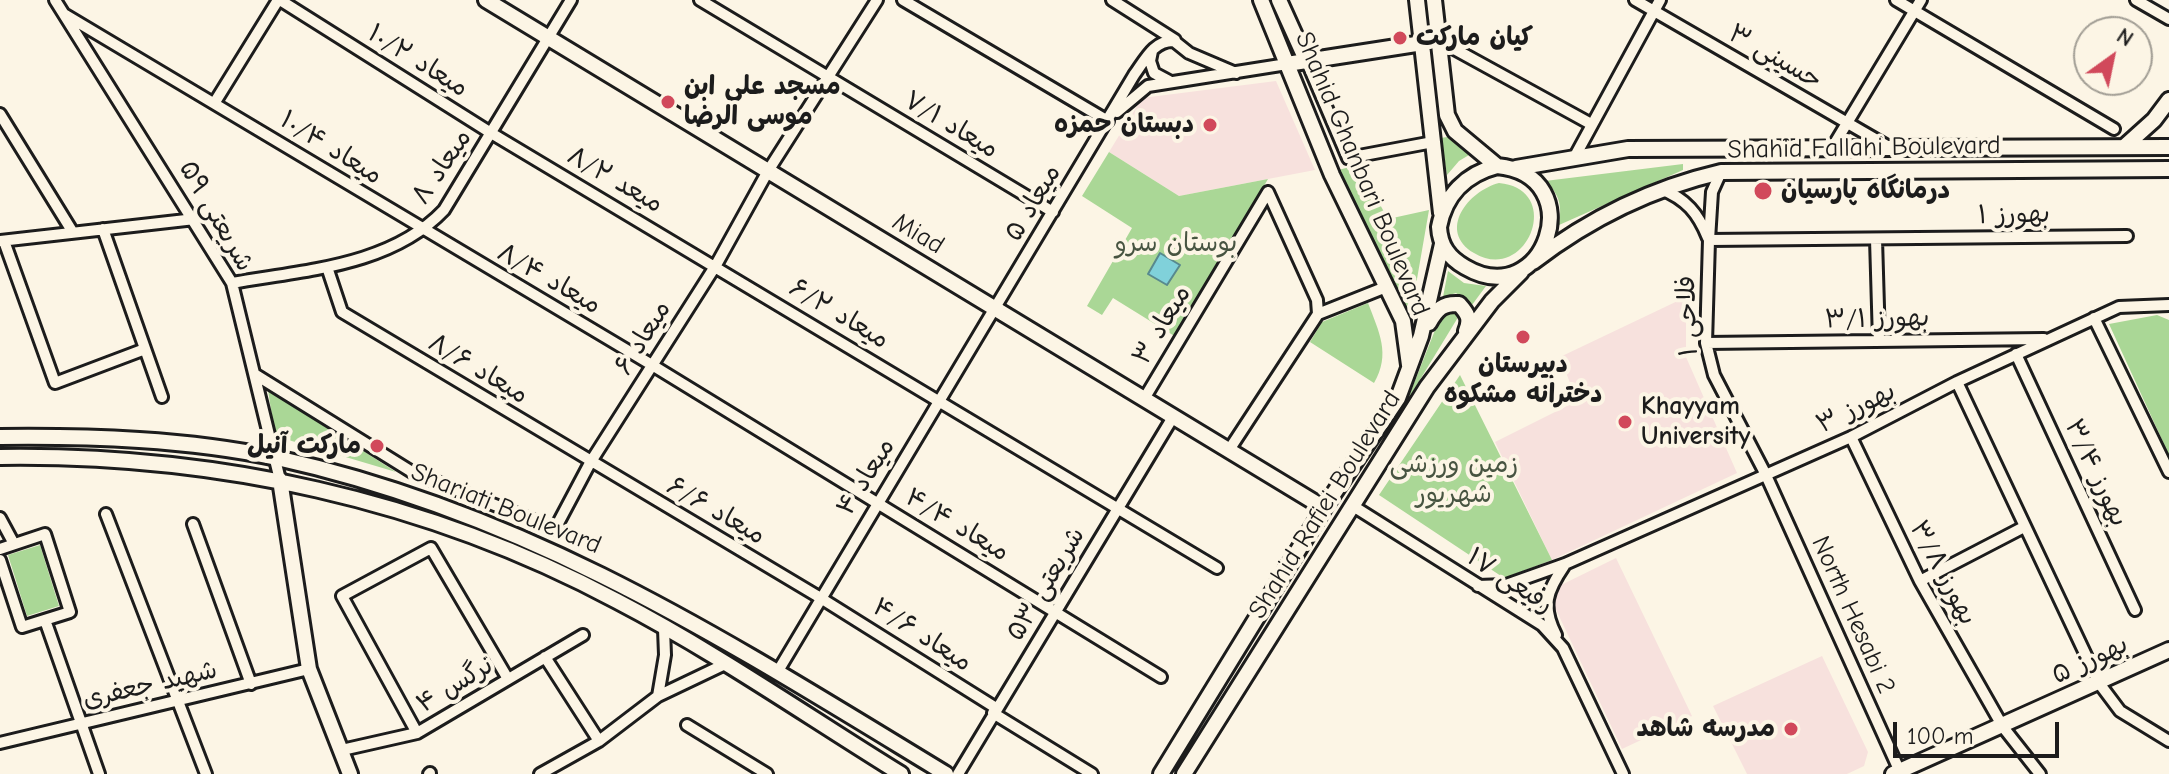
<!DOCTYPE html>
<html>
<head>
<meta charset="utf-8">
<style>
	body { margin:0 }
	#map { position:relative; width:2169px; height:774px; overflow:hidden; background:#fcf5e5; font-family:"Comic Neue",sans-serif }
	canvas { display:block }
	.north { position:absolute; left:2073px; top:16px; width:80px; height:80px; box-sizing:border-box; background:#fcf5e5; border:2px solid #a29e95; border-radius:50%; rotate:33deg; font-size:22px; font-weight:700; line-height:32px; text-align:center; color:#1c1c1c }
	.north::after { content:''; display:block; margin:auto; width:28px; height:36px; background:#d1495b; clip-path:polygon(50% 0,100% 100%,50% 72%,0 100%) }
	.scale { position:absolute; left:1893px; top:722px; width:166px; height:36px; box-sizing:border-box; border:4px solid #1c1c1c; border-top:0; padding-left:10px; font-size:24px; line-height:28px; white-space:nowrap; color:#1c1c1c; -webkit-text-stroke:6px #fcf5e5; paint-order:stroke }
</style>
</head>
<body>
<div id="map">
<canvas width="2169" height="774"></canvas>
<div class="north">N</div>
<div class="scale">100 m</div>
</div>
<script>
const c = document.querySelector('canvas').getContext('2d');
c.lineJoin = 'round';
function fill(path, color) { c.fillStyle = color; c.fill(path, 'evenodd'); }
function trace(path, color, width, dash) { c.strokeStyle = color; c.lineWidth = width; c.lineCap = dash ? 'butt' : 'round'; c.setLineDash(dash || []); c.stroke(path); }
function drawText(font, color, halo, rows, align = 'center') {
  c.font = font + ' "Comic Neue","Playpen Sans Arabic",sans-serif'; c.lineWidth = 8; c.setLineDash([]); c.textBaseline = 'middle'; c.strokeStyle = halo; c.fillStyle = color; for (const [text, x, y, turn = 0] of rows) {
    c.save(); c.translate(x, y); c.rotate((+turn || 0) * Math.PI / 180); c.textAlign = isNaN(turn) ? turn : align; if (halo) c.strokeText(text, 0, 0); c.fillText(text, 0, 0); c.restore();
  }
}
const built = new Path2D(`
	M1276,81l39,89 -136,26 -70,-44 33,-54z
	M1686,297v60l51,116 -185,87 -57,-118 82,-41 -17,-44z
	M1616,558l76,158 -70,33 -72,-152 3,-8z
	M1822,656l46,96 -4,14 -17,8h-100l-34,-68z`);
const green = new Path2D(`
	M1447,137l22,18 -10,6 -12,14 -6,-37z
	M1109,152l70,44 89,-17 -92,158 -63,-39 -11,17 -15,-9 45,-78 -50,-32z
	M1683,164v6l-124,55c3,-20 1,-30 -14,-44z
	M1358,165l30,54 41,-9 -12,69 -12,33 -67,-142z
	M1499,183c66,6 28,102 -25,70 -37,-22 -6,-62 25,-70z
	M1448,271l16,12 22,3 -14,19 -16,-12 -13,4z
	M1368,303c11,29 23,51 6,80l-64,-41 12,-20z
	M1456,308l1,11 -50,82 36,-91z
	M2157,315l12,5v135l-60,-131z
	M1460,375l92,185 -48,18 -125,-83z
	M268,390l128,82 -121,-36z
	M40,545l19,61 -32,10 -19,-61z`);
const water = new Path2D(`
	M1160,253l20,12 -13,20 -19,-11z`);
const street = new Path2D(`
	M55,0l177,283 48,197
	M280,0l211,133 726,435
	M700,0l353,212
	M903,0l205,121
	M1112,0l63,40
	M1635,0l254,147
	M1896,0l218,129
	M2136,0l33,19
	M64,14l588,351 509,312
	M1438,40l153,84
	M1152,51l-2,10 4,12 15,8
	M1307,62l41,96 85,-16
	M215,102l63,-102
	M1117,112l31,-26 139,-22
	M0,114l72,117
	M1832,148l89,-148
	M1574,158l86,-158
	M1721,172l-9,20 -3,48 -3,103 8,32 51,98 136,301
	M1661,189c25,10 37,24 47,49
	M1268,192l49,108 1,14
	M103,229l59,168
	M1876,239l3,102
	M1709,240l418,-4
	M0,241l195,-22
	M4,241l51,142 90,-34
	M327,267l15,45 477,285 177,111 -3,5 99,61
	M232,283c73,-13 159,-17 212,-73l127,-210
	M1318,314l68,-27
	M2094,318l75,154
	M1706,343l338,-4
	M2016,354l119,256
	M256,375l156,97 143,57 35,-66 126,-198 52,-94 109,-171
	M1957,382l142,301 21,28 49,30
	M1144,399l124,-207
	M1851,437l69,144 83,146 37,47
	M1229,450l89,-136
	M1353,506l189,119 21,23 60,126
	M106,514l100,260
	M0,518l14,26
	M193,524l58,160
	M0,549l45,-15 25,78 -48,15 -22,-67
	M1920,581l104,-54
	M1478,586l28,-1 59,-21 286,-127 106,-55 162,-75 50,-2
	M45,620l54,154
	M1556,635c-15,-29 -9,-44 8,-69
	M545,657l54,84
	M778,671l356,-596c11,-15 20,-35 40,-34l15,12 47,20
	M658,696l7,-41 -1,-26
	M687,725l80,49
	M417,733l-75,-137 89,-48 77,131
	M0,743l309,-74
	M342,750l75,-17 166,-98
	M429,774l1,-1
	M540,774l59,-33 59,-45 65,-31
	M958,774l215,-357`);
const secondary = new Path2D(`
	M486,0l838,508
	M1261,0l71,175 71,146 6,44
	M1279,0l28,62
	M1417,0l24,213
	M1434,0l13,115 8,16 42,35
	M1287,64l142,-22
	M2124,147l30,-27 15,-20
	M1497,166c95,9 48,148 -32,101 -16,-9 -25,-21 -26,-40 6,-32 27,-53 58,-61z
	M1516,168l112,-19 541,-2
	M1533,262c56,-43 119,-74 188,-90l448,-3
	M1429,323c8,-14 14,-20 30,-19 9,10 12,15 7,27
	M0,437c92,-1 187,2 277,21 254,56 450,183 669,316
	M0,457c215,-3 426,42 617,144 98,51 190,115 284,173
	M280,480l29,189 41,105
	M1161,774l163,-266 74,-110 23,-62 21,-92
	M1184,774l243,-387 65,-86 29,-29
	M1893,774l276,-124`);
const markers = [
	[1400,38,8,"#d1495b"],
	[668,102,8,"#d1495b"],
	[1210,125,8,"#d1495b"],
	[1763,191,10,"#d1495b"],
	[1523,337,8,"#d1495b"],
	[1625,422,8,"#d1495b"],
	[377,446,8,"#d1495b"],
	[1791,729,8,"#d1495b"]
];
const poiNames = [
	["کیان مارکت",1416,38],
	["مسجد علی ابن",684,87],
	["موسی الرضا",684,117],
	["دبستان حمزه",1194,125,"right"],
	["درمانگاه پارسیان",1781,191],
	["دبیرستان",1523,365,"center"],
	["دخترانه مشکوه",1523,395,"center"],
	["Khayyam",1641,407],
	["University",1641,437],
	["مارکت آنیل",361,446,"right"],
	["مدرسه شاهد",1775,729,"right"]
];
const streetNames = [
	["حسینی ۳",1775,57,30],
	["میعاد ۱۰/۲",418,61,32],
	["میعاد ۷/۱",951,125,31],
	["میعاد ۱۰/۴",331,148,32],
	["Shahid Fallahi Boulevard",1864,148,-1],
	["میعاد ۸",442,167,-56],
	["Shahid Ghanbari Boulevard",1362,174,67],
	["میعد ۸/۲",615,180,30],
	["میعاد ۵",1033,203,-59],
	["بهورز ۱",2014,215,-1],
	["شریعتی ۵۹",216,216,60],
	["Miad",918,234,31],
	["میعاد ۸/۴",549,279,30],
	["میعاد ۶/۲",839,314,31],
	["فلاحی ۱",1688,316,-92],
	["بهورز ۳/۱",1877,319,-1],
	["میعاد ۳",1162,325,-59],
	["میعاد ۶",643,338,-58],
	["میعاد ۸/۶",478,369,31],
	["بهورز ۳",1856,408,-26],
	["بهورز ۳/۴",2096,473,65],
	["میعاد ۴",866,477,-58],
	["Shahid Rafiei Boulevard",1325,505,-58],
	["Shariati Boulevard",506,509,22],
	["میعاد ۶/۶",716,511,30],
	["میعاد ۴/۴",957,525,31],
	["بهورز ۳/۸",1943,573,62],
	["رفیعی ۱۷",1510,581,33],
	["شریعتی ۵۳",1046,584,-59],
	["North Hesabi 2",1853,615,66],
	["میعاد ۴/۶",922,635,33],
	["بهورز ۵",2090,660,-25],
	["شهید جعفری",150,685,-13],
	["نرگس ۴",455,685,-31]
];
const parkNames = [
	["بوستان سرو",1176,244],
	["زمین ورزشی",1454,465],
	["شهریور",1454,495]
];
fill(built, '#f7e1dd');
fill(green, '#aad796');
fill(water, '#80d1da');
trace(water, '#58898e', 2);
trace(street, '#1c1c1c', 16);
trace(secondary, '#1c1c1c', 20);
trace(street, '#fcf5e5', 10);
trace(secondary, '#fcf5e5', 14);
for (const [x, y, r, color] of markers) { const dot = new Path2D(); dot.arc(x, y, r, 0, 2 * Math.PI); c.fillStyle = color; c.fill(dot); trace(dot, '#fcf5e5', 3); }
drawText('bold 26px', '#1c1c1c', '#fcf5e5', poiNames, 'left');
drawText('26px', '#1c1c1c', '#fcf5e5', streetNames);
drawText('26px', '#475441', '#fcf5e5', parkNames);
</script>
</body>
</html>
